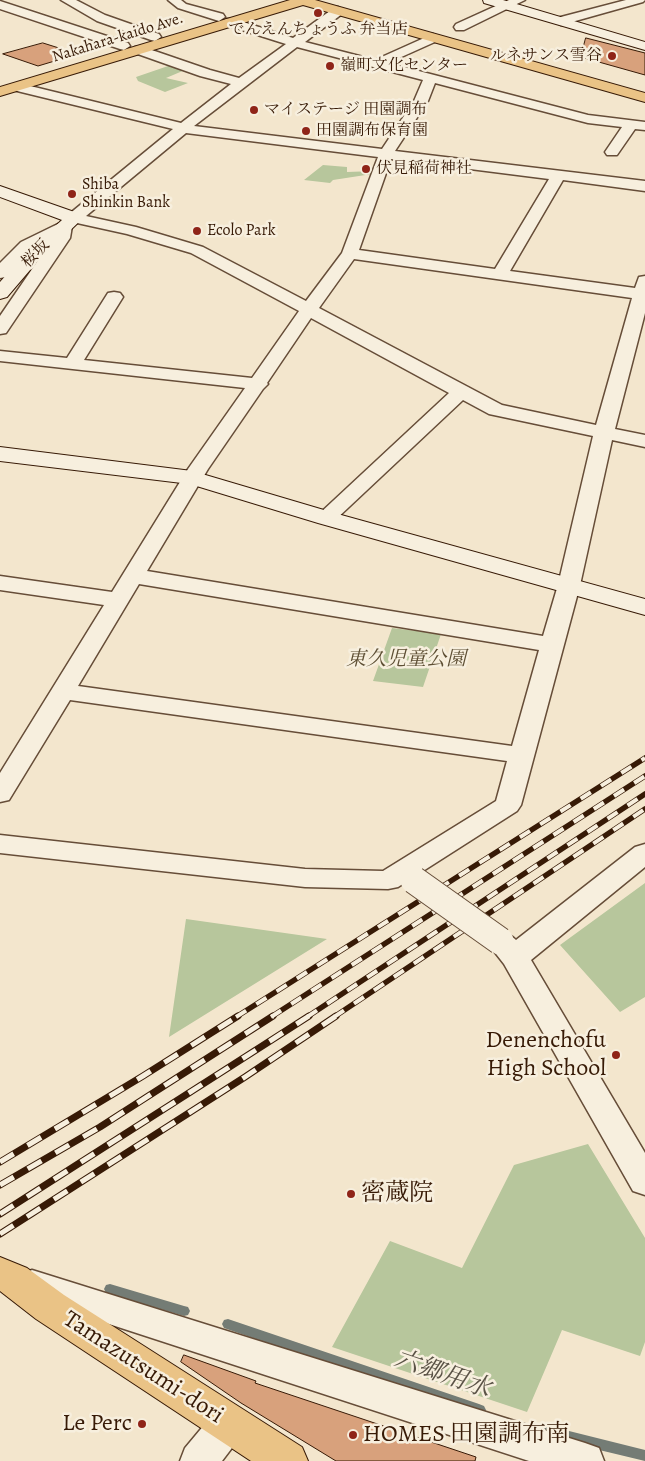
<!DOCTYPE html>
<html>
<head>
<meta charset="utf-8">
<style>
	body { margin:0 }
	canvas { display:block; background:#f3e6cd }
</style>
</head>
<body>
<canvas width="645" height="1461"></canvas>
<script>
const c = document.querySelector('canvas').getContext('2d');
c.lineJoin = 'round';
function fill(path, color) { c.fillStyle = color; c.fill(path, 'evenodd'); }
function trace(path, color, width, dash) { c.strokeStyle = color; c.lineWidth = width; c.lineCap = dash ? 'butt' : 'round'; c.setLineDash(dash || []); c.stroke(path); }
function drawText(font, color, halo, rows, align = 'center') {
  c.font = font + ' Alegreya,"Noto Serif JP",serif'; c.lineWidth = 5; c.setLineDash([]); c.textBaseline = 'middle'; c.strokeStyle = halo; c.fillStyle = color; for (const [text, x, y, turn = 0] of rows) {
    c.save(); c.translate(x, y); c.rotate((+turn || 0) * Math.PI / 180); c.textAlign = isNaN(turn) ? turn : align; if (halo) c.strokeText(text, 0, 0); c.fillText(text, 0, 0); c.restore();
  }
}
const green = new Path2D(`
	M171,65l14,5 -19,8 22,5 -23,9 -27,-11 -2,-4z
	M323,165l24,2v5l27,-1 -2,3 -39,6 -3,3 -26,-3z
	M392,628l49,6 -18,53 -50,-6z
	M645,883v114l-25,15 -60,-67z
	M186,919l141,20 -158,98z
	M588,1144l57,94v104l-5,14 -78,-26 -35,82 -195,-65 58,-106 72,27 52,-103z`);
const stream = new Path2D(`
	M110,1284l74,22 4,1 2,4 -2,4 -4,1 -78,-23 -2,-4 2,-4z
	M228,1319l251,85 5,2 2,4 -2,4 -5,2 -255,-88 -2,-4 2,-4z
	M541,1424l104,26v11l-104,-25 -5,-2 -2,-4 2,-4z`);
const building = new Path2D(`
	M586,38l59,15v22l-64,-18z
	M43,43l35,11 -40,12 -35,-12z
	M184,1355l72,26 -1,2 221,74 -1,4h-139l-95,-58 -60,-41z`);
const street = new Path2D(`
	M61,0h15l29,15 54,19 2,3 -6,4 -4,-1 -54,-19z
	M168,0h13l5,4 37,10 2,3 -6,4 -41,-13z
	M509,0h16l-61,30h-8l-2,-3 2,-3z
	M626,0h19l-2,2 -82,23 -6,-4 2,-3z
	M0,1l128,42 2,3 -6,4 -4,-1 -120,-40z
	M338,7l6,4 -2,3 -37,28 70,18 58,-26 6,4 -2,3 -49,22 200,52 57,7v8l-10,-1 -18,26h-10l-2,-3 17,-25 -34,-4 -153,-40 -7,18 -33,50 250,30v10l-82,-11 -53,91 125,17 4,-11 6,-1v37l-30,116 30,6v12l-33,-7 -32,145 -59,220 -4,6 -119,76 -10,2 -83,-2 -305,-34v-18l305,34 78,2 113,-70 11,-40 -437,-61 -61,100 -9,2v-29l104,-168 -104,-15v-14l112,16 76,-123 57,-81 -245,-27v-10l67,7 41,-65 6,-1 6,1 3,4 -39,63 168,18 47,-67 -108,-58 -64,-19 -59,-13 -2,-3 2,-3 105,-86 -160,-39 -2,-3 7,-4 163,40 50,-39 -31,-8 -65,-23 -2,-3 2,-3h8l67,23 29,8 47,-34 -60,-19 -2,-3 2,-3h8l59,19 41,-30zM297,47l126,33 -9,21 -32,48 -188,-23zM186,133l192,24 -36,96 -36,48 -103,-54 -67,-20 -50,-11zM391,159l158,20 -54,90 -136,-19zM354,259l278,39 -36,127 -94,-20 -183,-97zM311,318l138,75 -130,121 -4,4 4,4 7,2 7,-2 130,-122 26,14 104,22 -35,149 -15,51 -396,-65 61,-102 55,-80 5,-5 -1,-1zM139,584l400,66 -27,96 -434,-60z
	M64,221l6,2 2,3 -2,12 -64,95 -6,1v-18l54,-79 -21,11 -27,29 -6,1v-15l21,-21z
	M645,844v23l-114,93 114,193v42l-12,-4 -129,-227 -18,-23 4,-7c12,-3 18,-2 26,6l119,-93z
	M32,1270l553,173 14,5 5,13h-75l-509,-166 -6,-10 6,-10z
	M228,1407l13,5 6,12 -6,12 -19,25h-42l5,-13 30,-36z`);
const secondary = new Path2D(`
	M483,0h20l142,42v8l-161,-47z
	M0,186l80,28 3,4 -47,45 -29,34 -7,2v-17l24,-27 38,-35 -62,-23z
	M0,447l192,24 142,42 311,86v16l-327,-92 -128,-39 -190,-23z`);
const primary = new Path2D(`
	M290,0h25l330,93v9l-342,-97 -303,91v-9z
	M0,1257l27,11 37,27 238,152 6,14h-57l-215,-142 -36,-28z`);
const railFar1 = new Path2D(`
	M236,1017l409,-259
	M271,1017l374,-241
	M307,1017l338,-223
	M334,1017l311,-208`);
const rail = new Path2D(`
	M0,1162l143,-86 95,-60
	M0,1185l100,-58 173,-111
	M0,1214l309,-198
	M0,1234l245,-157 91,-61`);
const streetBridge = new Path2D(`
	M414,880l86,61`);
const markers = [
	[318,13,5,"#8f2418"],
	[612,56,5,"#8f2418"],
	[330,66,5,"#8f2418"],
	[254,110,5,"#8f2418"],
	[306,131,5,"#8f2418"],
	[366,169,5,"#8f2418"],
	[72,194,5,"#8f2418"],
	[197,231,5,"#8f2418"],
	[616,1055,5,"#8f2418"],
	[351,1194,5,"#8f2418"],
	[142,1424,5,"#8f2418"],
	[353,1435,5,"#8f2418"]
];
const farPoinames = [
	["でんえんちょうふ 弁当店",318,30,"center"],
	["ルネサンス雪谷",602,56,"right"],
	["嶺町文化センター",340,66],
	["マイステージ 田園調布",264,110],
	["田園調布保育園",316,131],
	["伏見稲荷神社",376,169],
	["Shiba",82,185],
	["Shinkin Bank",82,203],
	["Ecolo Park",207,231]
];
const farStreetnames = [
	["Nakahara-kaido Ave.",118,38,-17],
	["桜坂",36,254,-46]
];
const parkNames = [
	["東久児童公園",406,660]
];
const nearPoinames = [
	["Denenchofu",606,1041],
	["High School",606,1069],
	["密蔵院",361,1194,"left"],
	["Le Perc",132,1424],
	["HOMES 田園調布南",363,1435,"left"]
];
const nearStreetnames = [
	["Tamazutsumi-dori",143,1368,33]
];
const nearWaternames = [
	["六郷用水",442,1375,19]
];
fill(green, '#b7c69c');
fill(stream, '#747c75');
fill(building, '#d8a17c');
trace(building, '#371a06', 1);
trace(street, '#664d38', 3);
trace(secondary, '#371a06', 2);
trace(primary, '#371a06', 2);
fill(street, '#f7efde');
fill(secondary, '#f7efde');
fill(primary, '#eac386');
trace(railFar1, '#371a06', 5.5);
trace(rail, '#371a06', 7);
trace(railFar1, '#f7efde', 4, [12]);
trace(rail, '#f7efde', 5, [16]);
trace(streetBridge, '#664d38', 29, []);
trace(streetBridge, '#f7efde', 27);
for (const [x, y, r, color] of markers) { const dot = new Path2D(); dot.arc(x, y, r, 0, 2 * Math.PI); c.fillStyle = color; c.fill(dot); trace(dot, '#f7efde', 2); }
drawText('16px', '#371a06', '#f7efde', farPoinames, 'left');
drawText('16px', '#371a06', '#f7efde', farStreetnames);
drawText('italic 20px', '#5d4e33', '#f7efde', parkNames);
drawText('24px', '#371a06', '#f7efde', nearPoinames, 'right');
drawText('24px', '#371a06', '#f7efde', nearStreetnames);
drawText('italic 25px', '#5b5347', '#f7efde', nearWaternames);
</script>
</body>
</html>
